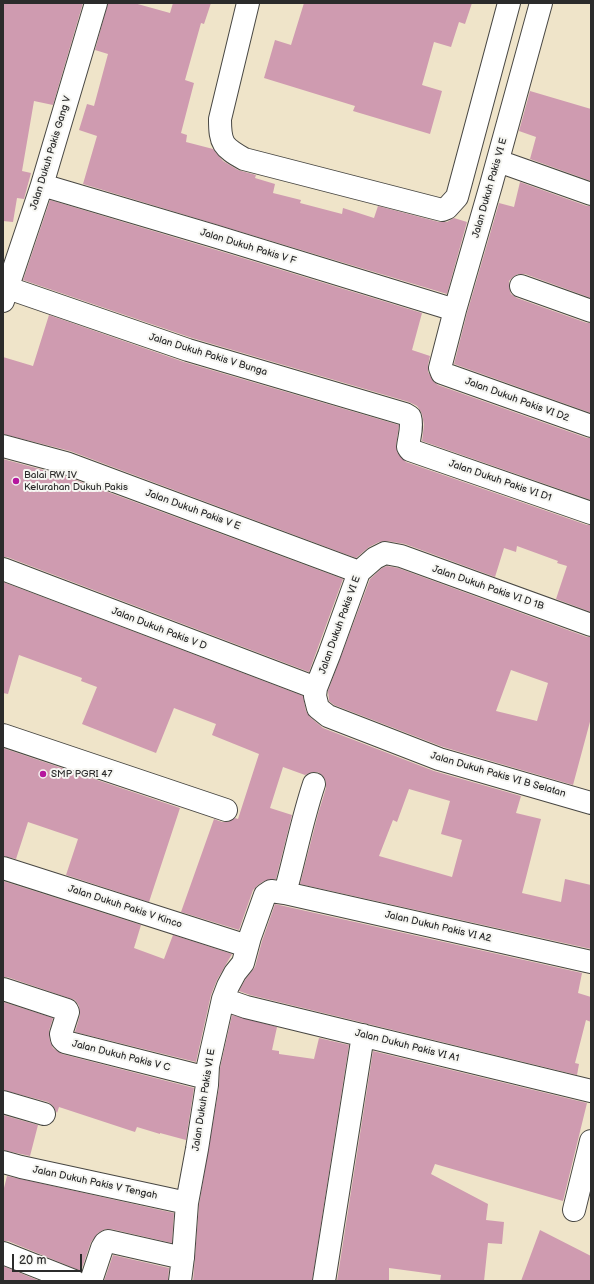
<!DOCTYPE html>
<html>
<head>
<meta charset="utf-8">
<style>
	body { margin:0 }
	#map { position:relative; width:594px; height:1284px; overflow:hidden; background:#efe4c9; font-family:"Balsamiq Sans",sans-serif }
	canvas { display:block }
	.frame { position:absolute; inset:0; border:4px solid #2b2b2b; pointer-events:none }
	.scale { position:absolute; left:12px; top:1254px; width:70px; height:18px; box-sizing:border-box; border:2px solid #2b2b2b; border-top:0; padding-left:5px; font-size:12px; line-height:14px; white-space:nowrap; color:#2b2b2b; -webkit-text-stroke:3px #f6f6f2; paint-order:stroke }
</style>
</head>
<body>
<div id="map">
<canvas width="594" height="1284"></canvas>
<div class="frame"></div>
<div class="scale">20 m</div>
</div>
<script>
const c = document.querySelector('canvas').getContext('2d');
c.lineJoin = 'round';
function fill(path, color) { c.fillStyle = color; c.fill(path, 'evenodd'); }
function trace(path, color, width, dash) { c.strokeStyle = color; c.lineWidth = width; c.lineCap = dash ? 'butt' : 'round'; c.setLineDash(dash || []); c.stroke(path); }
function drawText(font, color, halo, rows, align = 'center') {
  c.font = font + ' "Balsamiq Sans",sans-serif'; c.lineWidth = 4; c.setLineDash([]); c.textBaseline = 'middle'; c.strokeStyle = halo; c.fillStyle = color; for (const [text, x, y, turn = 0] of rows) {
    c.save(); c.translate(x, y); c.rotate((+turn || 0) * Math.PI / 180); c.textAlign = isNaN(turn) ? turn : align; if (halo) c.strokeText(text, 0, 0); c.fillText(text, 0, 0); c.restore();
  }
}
const building = new Path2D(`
	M3,3h80l-30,102 -19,-4 -12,70 9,2 -7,26 -7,-1 -4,24 -10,-1z
	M108,3h26l36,10 3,-10h38l-7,21 -3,-1 -16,57 9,3 -13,50 6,2 -1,7 27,7 10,12 15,9 18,5 -1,3 20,6 -2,9 28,7 -1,3 42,11 1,-6 31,10 4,-12 61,16h8l7,-4 13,4 -20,72 -364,-110 14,-48 -18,-6 8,-26 7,2 14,-52 -13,-4z
	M304,3h168l-7,21 -6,-2 -8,25 -17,-5 -12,43 20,6 -12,43 -77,-23 2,-5 -91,-28 11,-38 16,5z
	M530,91l61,18v72l-61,-22 6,-22 -17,-6z
	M520,182l67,24h4v92l-66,-24h-7l-5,3 -4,4v7l2,6 6,4 70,25h4v90l-137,-49 13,-51 32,-110 15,4z
	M50,200l160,48 212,65 -10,37 18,6 -2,9v7l6,10 4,3 149,53h4v62l-169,-59 2,-16 -2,-11 -2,-4 -3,-4 -8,-4 -217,-64 -169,-58z
	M49,315l135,47 215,63 -3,21 2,8 8,8 181,63h4v87l-35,-13 11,-33 -10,-3 1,-2 -41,-15 -1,6 -12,-4 -9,29 -90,-33 -18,-3 -8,1 -10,5 -13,11 -286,-107 -67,-17v-77l30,9z
	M3,459l59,16 281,104 -34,93 -302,-115h-4z
	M387,566l11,2 189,69h4v81l-18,67 -130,-38 -109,-42 -5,-4 -1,-10 42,-112 12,-11zM511,670l37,13 -11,38 -41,-10z
	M3,582l300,114 3,15 4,6 13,11 111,43 87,25 -5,17 25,6 -19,74 39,9 4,-23 26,6v64l-291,-65 18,-70 8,-26v-6l-3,-6 -5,-4h-6l-7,3 -22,-8 -13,41 22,7 -16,64 -12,2 -6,4 -5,5 -14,40 -58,-18 33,-93 8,3h6l7,-4 3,1 21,-65 -47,-19 4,-11 -42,-16 -18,45 -74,-29 15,-37 -16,-6 1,-3 -63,-23 -11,39 -5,-1zM409,789l41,12 -9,33 21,6 -10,37 -73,-21 14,-36 4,2z
	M3,748l177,60 -31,94 -83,-27 12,-36 -50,-17 -12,37 -13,-3z
	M3,881l138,44 -7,23 30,11 9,-24 59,19 -15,26 -6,15 -15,67 -121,-30 5,-17 -1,-9 -4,-6 -68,-23h-4z
	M275,904l307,69 -4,20 13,4v25l-5,-2 -11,43 4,1 -2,11 -327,-80 -11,-4 6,-11 10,-13 7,-26z
	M3,1002l50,16 -4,13 1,10 3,7 9,6 132,34 -8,52 -26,-7v1l-23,-7 -2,5 -76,-25 -2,6 -4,-7 -5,-4 -45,-12z
	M232,1015l45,12 -5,23 7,1v3l35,5 5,-21 30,7 -37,236h-119l6,-76 20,-118 1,-19z
	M373,1051l214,52 -24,98 -128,-37 -4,10 57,30 -2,16 18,2 -2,22 -14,-1 -4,38h-44l1,-6 -52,-7v13h-52z
	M3,1115l35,10 -8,31 -27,-6z
	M7,1176l167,37 -2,30 -61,-14h-6l-7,4 -7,9 -10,29 -73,-30h-5v-49z
	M540,1230l51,26v25h-70z
	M113,1255l56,13 -1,13h-64z
	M3,1266l37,15h-37z`);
const street = new Path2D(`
	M248,3l-28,116c0,25 3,28 24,40l198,51 5,-2 10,-11 52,-194
	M541,3l-50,182 -36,125 -15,58 2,5 149,53
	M498,161l93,33
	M42,185l172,51 241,74
	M521,286l70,25
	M8,288l180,62 217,64 5,3c3,10 -1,20 -2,30l2,3 181,63
	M3,301l39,-116 54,-182
	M3,446l63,17 293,109
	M3,569l313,119
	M591,625l-190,-69 -16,-3 -10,5 -16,14 -30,83 -13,33 -1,8 3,12 10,8 111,43 152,44
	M3,735l223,75
	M3,868l244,78
	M285,893l306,69
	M3,989l64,21 1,2 -7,22 1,5 3,3 142,36
	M223,999l23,8 345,84
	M3,1102l41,12
	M3,1162l18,5 166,36
	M574,1210l17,-69
	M3,1253l71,28
	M91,1281l11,-33 3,-5 3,-2 75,17
	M180,1281l3,-24 4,-54 10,-54 10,-64 1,-19 15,-67 5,-13 7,-13 8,-10 7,-26 15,-42 6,-4 14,2c10,-36 17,-73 29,-109
	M324,1281l39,-246`);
const markers = [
	[16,481,4,"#b5179e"],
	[43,774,4,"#b5179e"]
];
const streetNames = [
	["Jalan Dukuh Pakis Gang V",51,153,-73],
	["Jalan Dukuh Pakis VI E",490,188,-74],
	["Jalan Dukuh Pakis V F",248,247,17],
	["Jalan Dukuh Pakis V Bunga",208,355,17],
	["Jalan Dukuh Pakis VI D2",517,400,20],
	["Jalan Dukuh Pakis VI D1",500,481,19],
	["Jalan Dukuh Pakis V E",193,510,20],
	["Jalan Dukuh Pakis VI D 1B",488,588,19],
	["Jalan Dukuh Pakis VI E",340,625,-70],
	["Jalan Dukuh Pakis V D",159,629,21],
	["Jalan Dukuh Pakis VI B Selatan",498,775,16],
	["Jalan Dukuh Pakis V Kinco",125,907,18],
	["Jalan Dukuh Pakis VI A2",438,927,13],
	["Jalan Dukuh Pakis VI A1",407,1046,14],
	["Jalan Dukuh Pakis V C",121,1056,14],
	["Jalan Dukuh Pakis VI E",204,1100,-81],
	["Jalan Dukuh Pakis V Tengah",95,1183,12]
];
const poiNames = [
	["Balai RW IV",24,475],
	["Kelurahan Dukuh Pakis",24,487],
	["SMP PGRI 47",51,774]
];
fill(building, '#cf9bb0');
trace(street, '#484743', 24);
trace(street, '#fff', 22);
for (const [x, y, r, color] of markers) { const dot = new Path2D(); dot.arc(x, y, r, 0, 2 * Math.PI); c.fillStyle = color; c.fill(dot); trace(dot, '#f6f6f2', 1.5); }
drawText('10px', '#2b2b2b', '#f6f6f2', streetNames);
drawText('10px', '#2b2b2b', '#f6f6f2', poiNames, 'left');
</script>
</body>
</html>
